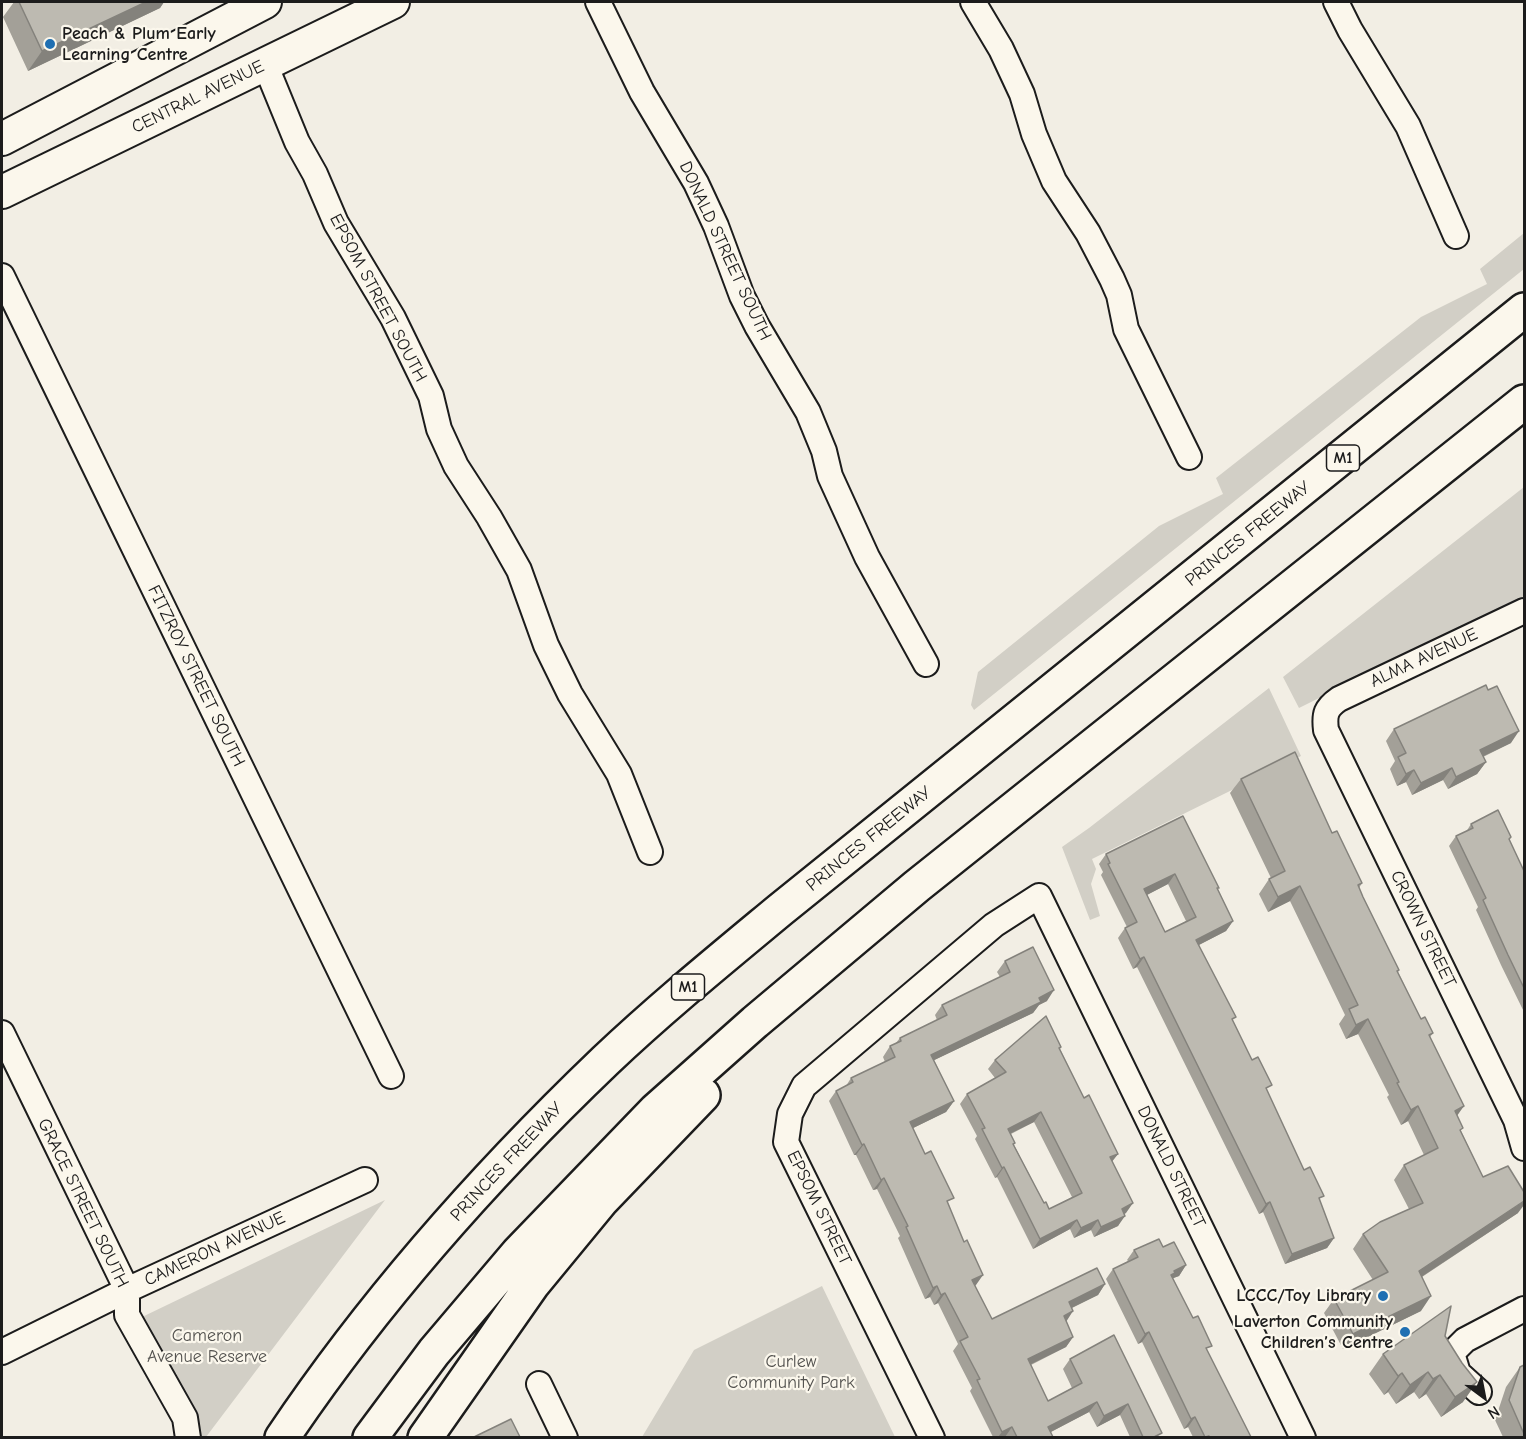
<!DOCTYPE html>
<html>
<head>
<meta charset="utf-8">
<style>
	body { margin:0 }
	#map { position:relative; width:1526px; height:1439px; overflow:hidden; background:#f2eee4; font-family:"Comic Neue",sans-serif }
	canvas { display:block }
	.frame { position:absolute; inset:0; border:3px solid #1c1c1c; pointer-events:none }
	.north { position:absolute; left:1454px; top:1367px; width:60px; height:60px; -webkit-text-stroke:4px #fbf7ec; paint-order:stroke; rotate:148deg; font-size:16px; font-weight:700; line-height:24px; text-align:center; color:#1c1c1c }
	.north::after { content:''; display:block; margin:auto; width:21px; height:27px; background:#1c1c1c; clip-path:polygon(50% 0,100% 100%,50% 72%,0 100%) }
</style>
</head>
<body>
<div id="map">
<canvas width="1526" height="1439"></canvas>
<div class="frame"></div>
<div class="north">N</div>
</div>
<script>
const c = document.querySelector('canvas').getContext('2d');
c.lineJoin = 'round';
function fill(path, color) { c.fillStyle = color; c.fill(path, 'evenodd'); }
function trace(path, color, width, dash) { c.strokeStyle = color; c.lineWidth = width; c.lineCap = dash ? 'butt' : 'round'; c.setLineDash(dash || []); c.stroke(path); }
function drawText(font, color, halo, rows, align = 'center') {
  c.font = font + ' "Comic Neue",sans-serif'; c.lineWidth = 4.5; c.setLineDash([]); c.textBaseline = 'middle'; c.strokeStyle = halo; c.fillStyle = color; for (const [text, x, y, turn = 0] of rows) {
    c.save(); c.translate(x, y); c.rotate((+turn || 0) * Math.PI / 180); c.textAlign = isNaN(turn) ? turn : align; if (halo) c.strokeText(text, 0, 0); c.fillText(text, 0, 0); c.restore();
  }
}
const green = new Path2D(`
	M1524,233v36l-550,441 -3,-5 7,-33 181,-146 64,-32 -7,-16 205,-161 66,-33 -7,-15z
	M1524,487v109l-225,112 -16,-31z
	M1269,688l32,68 -209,103 4,10 -5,15 9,32 -10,4 -28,-73 27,-19z
	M385,1200l-179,237h-9l-57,-119z
	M822,1286l73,151h-253l52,-87z`);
const minor = new Path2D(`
	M598,2l44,90 54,91 20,43 26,70 15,30 51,86 16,39 6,25 37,81 59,107
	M973,2l28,47 21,45 12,40 20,47 34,52 24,46 7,16 7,34 63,128
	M1336,2l14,28 58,96 48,110
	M265,64l32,78 18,32 21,49 57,95 38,78 8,33 17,37 33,51 30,53 27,75 24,49 49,80 31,78
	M2,276l389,800
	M1524,611l-185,88c-13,9 -15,15 -13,31l190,390 8,28
	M2,1033l125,257v25l58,103 3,20
	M2,1352l125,-62 238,-110
	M539,1384l26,54
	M1479,1392l-21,-19 -6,-20 13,-13 59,-31
	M932,1438l-146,-296 4,-28 14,-28 190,-161 45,-29 264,542`);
const major = new Path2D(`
	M2,139l263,-137
	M2,192l391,-190`);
const highway = new Path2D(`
	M282,1438c92,-137 204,-263 323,-377 56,-53 116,-102 175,-151l744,-600
	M370,1438l64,-86 84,-99 138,-143 99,-88 162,-136 607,-484
	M425,1438l107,-153 70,-85 101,-105`);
const wall = new Path2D(`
	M14,2h150l-4,6 -132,63 -25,-54z
	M1524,672v17l-1,-15z
	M1394,729l117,14 -28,14 3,5 -9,12 -29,15 -5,-9 -31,15 -6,-13 -9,4 -7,-17 5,-8 -9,-20z
	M1241,779l91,54 30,50 -3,5 4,9 36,73 -1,2 23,47 12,14 -3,4 27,79 4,15 22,46 35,36 -96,64 -1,34 -78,38 -19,-36 10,-14 39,-19 -20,-31 10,-15 46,-25 -15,-29 10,-15 20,-10 -16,-34 -7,4 -14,-28 2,-2 -31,-61 -12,5 -7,-15 6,-9 -55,-114 -22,11 -9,-18 10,-15 2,-1 -41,-85z
	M1183,816l50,105 -7,10 -27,14 34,76 34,70 37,79 16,31 14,37 -7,10 -42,16 -22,-52 -4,2 -122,-247 -4,2 -15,-31 7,-10 2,-1 -26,-52 2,-3 -4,-8 7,-10zM1168,884l18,37 -21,11 -18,-37z
	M1471,824l40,13 -2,3 15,31v141l-23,-47 -25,-55 2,-3 -29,-61 7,-10 10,-4z
	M1005,961l42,40 -8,4 -6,8 -99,47 20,41 -8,11 -33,16 36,77 27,80 -1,1 17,33 113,-35 -7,11 -26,13 -6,13 7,16 -7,10 -35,18 17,36 24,-13 -9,-19 7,-10 44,-24 45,102h-29l-10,-22 -23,12 -8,-15 -38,20 2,5h-60l-23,-46 2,-3 -19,-37 5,-7 -20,-41 -4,2 -4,-8 -5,2 -27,-61 2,-2 -23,-47 -4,1 -17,-35h-2l-25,-54 7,-10 10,-5 5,-8 34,-16 -2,-5 7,-11 5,-2 5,-6 37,-18 -2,-5 7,-10 58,-28 -3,-5z
	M1061,1047l-1,2 24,49 34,56 -6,7 14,52 -2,1 -6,12 -24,11 -3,-7 -17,8 -4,-9 -37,20 -36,-72 -2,1 -20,-39 2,-3 -17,-32 7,-10 28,-16 -7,-9 7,-9zM1034,1122l38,75 -23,12 -5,-6 -30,-58 -3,-11z
	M1163,1247l23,18 -7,11 -6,2 35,74 43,85h-58l-5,-10 -4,2 -42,-87 -4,2 -32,-65 7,-10 15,-8 -1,-1 7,-10z
	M1445,1336l18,66 -22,15 -15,-23 -7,5 -5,-7 -18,12 -8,-12 -4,3 -15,-21 14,-20z
	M1520,1367l4,70h-21l-8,-17 11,-33z`);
const shadedWall = new Path2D(`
	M146,2h18l-4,6 -132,63 14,-20z
	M1519,731l-8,12 -40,19 9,-12z
	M1486,762l-9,12 -29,15 8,-12z
	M1452,768l-9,12 -31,15 9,-12z
	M1414,770l-8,12 -9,4 9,-12z
	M1175,874l-7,10 -31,16 7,-11z
	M1300,886l-10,15 -22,11 10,-15z
	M1233,921l-7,10 -37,19 7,-10z
	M1144,957l-7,10 -4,2 7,-10z
	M1054,990l-7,11 -8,4 -6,8 -109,52 7,-10z
	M1368,1019l-10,15 -12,5 10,-14z
	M954,1101l-8,11 -43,21 7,-11z
	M1418,1106l-10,15 -7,4 10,-15z
	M1464,1106l-10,14 1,-9z
	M1041,1112l-7,10 -33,16 7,-9z
	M864,1144l-8,11h-2l8,-10z
	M1118,1154l-7,9 -1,-6z
	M1004,1167l-7,10 -2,1 7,-10z
	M884,1178l-7,11 -4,1 8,-10z
	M1524,1201v4l-6,8 -109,72 10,-14z
	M1270,1202l-7,10 -4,2 7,-10z
	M1133,1203l-7,10 -11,5 7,-9z
	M1125,1216l-7,10 -24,11 7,-10z
	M1077,1220l-7,9 -37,20 7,-10z
	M1098,1220l-7,10 -17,8 7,-10z
	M1334,1238l-7,10 -42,16 7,-10z
	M1186,1265l-7,11 -8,3 -7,6 10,-14z
	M983,1275l-7,10 -12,6 8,-11z
	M1105,1284l-7,11 -37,18 8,-11z
	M937,1286l-7,11 -5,2 8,-11z
	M945,1293l-7,10 -4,2 7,-10z
	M1431,1296l-10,15 -78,38 10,-15z
	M1073,1311l-7,11 -2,-6z
	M1149,1332l-7,10 -4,2 7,-10z
	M1073,1337l-7,10 -45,22 7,-10z
	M1428,1372l-14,20 -18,12 14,-19z
	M1402,1373l-14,19 -4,3 14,-19z
	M1440,1375l-14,19 -7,5 14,-20z
	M1477,1382l-14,20 -22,15 14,-20z
	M1097,1402l-8,10 -48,25 7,-10z
	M1128,1404l-8,11 -23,12 7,-11z
	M1195,1417l-7,10 -4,2 7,-10z
	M1012,1427l-7,10h-7l4,-5z`);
const building = new Path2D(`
	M19,2h127l-104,49z
	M1486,685l2,5 9,-4 22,45 -39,19 6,12 -30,15 -4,-9 -31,15 -7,-13 -8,4 -8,-17 8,-4 -12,-24z
	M1295,752l37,81 5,-2 25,52 -4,2 5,12 36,73 -2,1 24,48 4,-2 8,16 -4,2 35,71 -9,5 8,17 -3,2 23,47 25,-11 16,26v9l-105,70 12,25 -78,38 -19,-35 54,-27 -25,-38 17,-12 43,-19 -19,-38 34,-17 -20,-42 -7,4 -14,-27 2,-1 -31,-63 -12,6 -7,-16 9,-4 -58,-119 -22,11 -9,-18 16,-8 -44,-92z
	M1498,810l13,27 -2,2 15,32v117l-16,-33 -25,-55 3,-2 -30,-62 17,-8 -2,-4z
	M1183,816l36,72h-2l16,33 -37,19 40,77 -4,2 20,41 6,-3 14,28 -6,3 38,82 6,-3 14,29 -5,2 15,40 -42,16 -22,-52 -4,2 -122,-247 -4,2 -15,-31 12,-6 -29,-58 2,-1 -4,-9zM1175,874l21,43 -31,15 -21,-43z
	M1033,947l21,43 -15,8 2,4 -110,53 23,46 -44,21 15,32 6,-3 23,47 -7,3 17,41 3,-2 16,35 -11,5 20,39 105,-51 8,16 -36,18 4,9 -9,5 9,21 -45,22 20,42 34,-18 -12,-24 44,-24 48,98 -8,4h-11l-15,-33 -24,12 -7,-14 -49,25 5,10h-36l-5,-10 -10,5 -25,-52 3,-1 -20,-38 8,-4 -23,-44 -4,2 -4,-9 -4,2 -27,-61 2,-1 -24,-48 -3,2 -17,-36 -2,1 -26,-54 17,-9 -2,-4 44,-21 -5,-11 11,-5 -1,-3 47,-23 -5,-10 68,-33 -5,-11z
	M1046,1016l15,31 -2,1 25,50 5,-3 29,59 -8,3 23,46 -11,6 3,7 -24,11 -3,-7 -17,8 -4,-8 -37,19 -36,-72 -2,1 -20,-39 3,-1 -18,-34 39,-22 -11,-12zM1041,1112l41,81 -33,16 -3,-7 -2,1 -31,-59 2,-1 -7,-14z
	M1159,1239l4,8 11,-5 12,23 -12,6 1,2 -4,2 22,43 5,-2 14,30 -6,2 45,89h-42v-1l-4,1 -10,-20 -4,2 -42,-87 -4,2 -32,-65 25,-12 -4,-7z
	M1451,1306l-6,30 17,27 15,19 -22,15 -15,-22 -7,4 -5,-7 -18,13 -8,-12 -4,3 -15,-22z
	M1524,1365v69l-15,-34 11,-33z
	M511,1419l9,18h-46z`);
const markers = [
	[50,44,6,"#1f6fb2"],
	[1383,1296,6,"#1f6fb2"],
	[1405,1332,6,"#1f6fb2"]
];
const shields = [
	[1343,458,33],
	[688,987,33]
];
const shieldNames = [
	["M1",1343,458],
	["M1",688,987]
];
const poiNames = [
	["Peach & Plum Early",62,34,"left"],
	["Learning Centre",62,55,"left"],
	["LCCC/Toy Library",1371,1296],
	["Laverton Community",1393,1322],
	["Children’s Centre",1393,1343]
];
const streetNames = [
	["CENTRAL AVENUE",198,97,-26],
	["DONALD STREET SOUTH",725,251,65],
	["EPSOM STREET SOUTH",378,298,62],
	["PRINCES FREEWAY",1248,534,-39],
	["ALMA AVENUE",1424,658,-25],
	["FITZROY STREET SOUTH",196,676,64],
	["PRINCES FREEWAY",869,839,-39],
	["CROWN STREET",1423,929,64],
	["PRINCES FREEWAY",507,1162,-47],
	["DONALD STREET",1171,1167,64],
	["GRACE STREET SOUTH",83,1203,64],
	["EPSOM STREET",819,1208,64],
	["CAMERON AVENUE",215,1249,-25]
];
const parkNames = [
	["Cameron",207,1336],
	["Avenue Reserve",207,1357],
	["Curlew",791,1362],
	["Community Park",791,1383]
];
fill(green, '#d2cfc6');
trace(minor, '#1c1c1c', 28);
trace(major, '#1c1c1c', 36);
trace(highway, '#1c1c1c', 38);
trace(minor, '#fbf7ec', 24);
trace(major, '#fbf7ec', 32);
trace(highway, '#fbf7ec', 33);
fill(wall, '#a3a098');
fill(shadedWall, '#84827c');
fill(building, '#bdbab1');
trace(building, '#84827c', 1.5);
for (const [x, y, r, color] of markers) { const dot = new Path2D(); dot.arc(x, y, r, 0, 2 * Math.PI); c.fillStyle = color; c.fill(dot); trace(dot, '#fbf7ec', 2); }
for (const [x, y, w] of shields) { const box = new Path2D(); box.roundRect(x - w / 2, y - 13, w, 26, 4.5); c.fillStyle = '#fbf7ec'; c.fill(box); trace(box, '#1c1c1c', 1.5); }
drawText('bold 16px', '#1c1c1c', null, shieldNames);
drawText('bold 18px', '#1c1c1c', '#fbf7ec', poiNames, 'right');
drawText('18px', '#1c1c1c', '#fbf7ec', streetNames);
drawText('18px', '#53524f', '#fbf7ec', parkNames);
</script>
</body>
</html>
